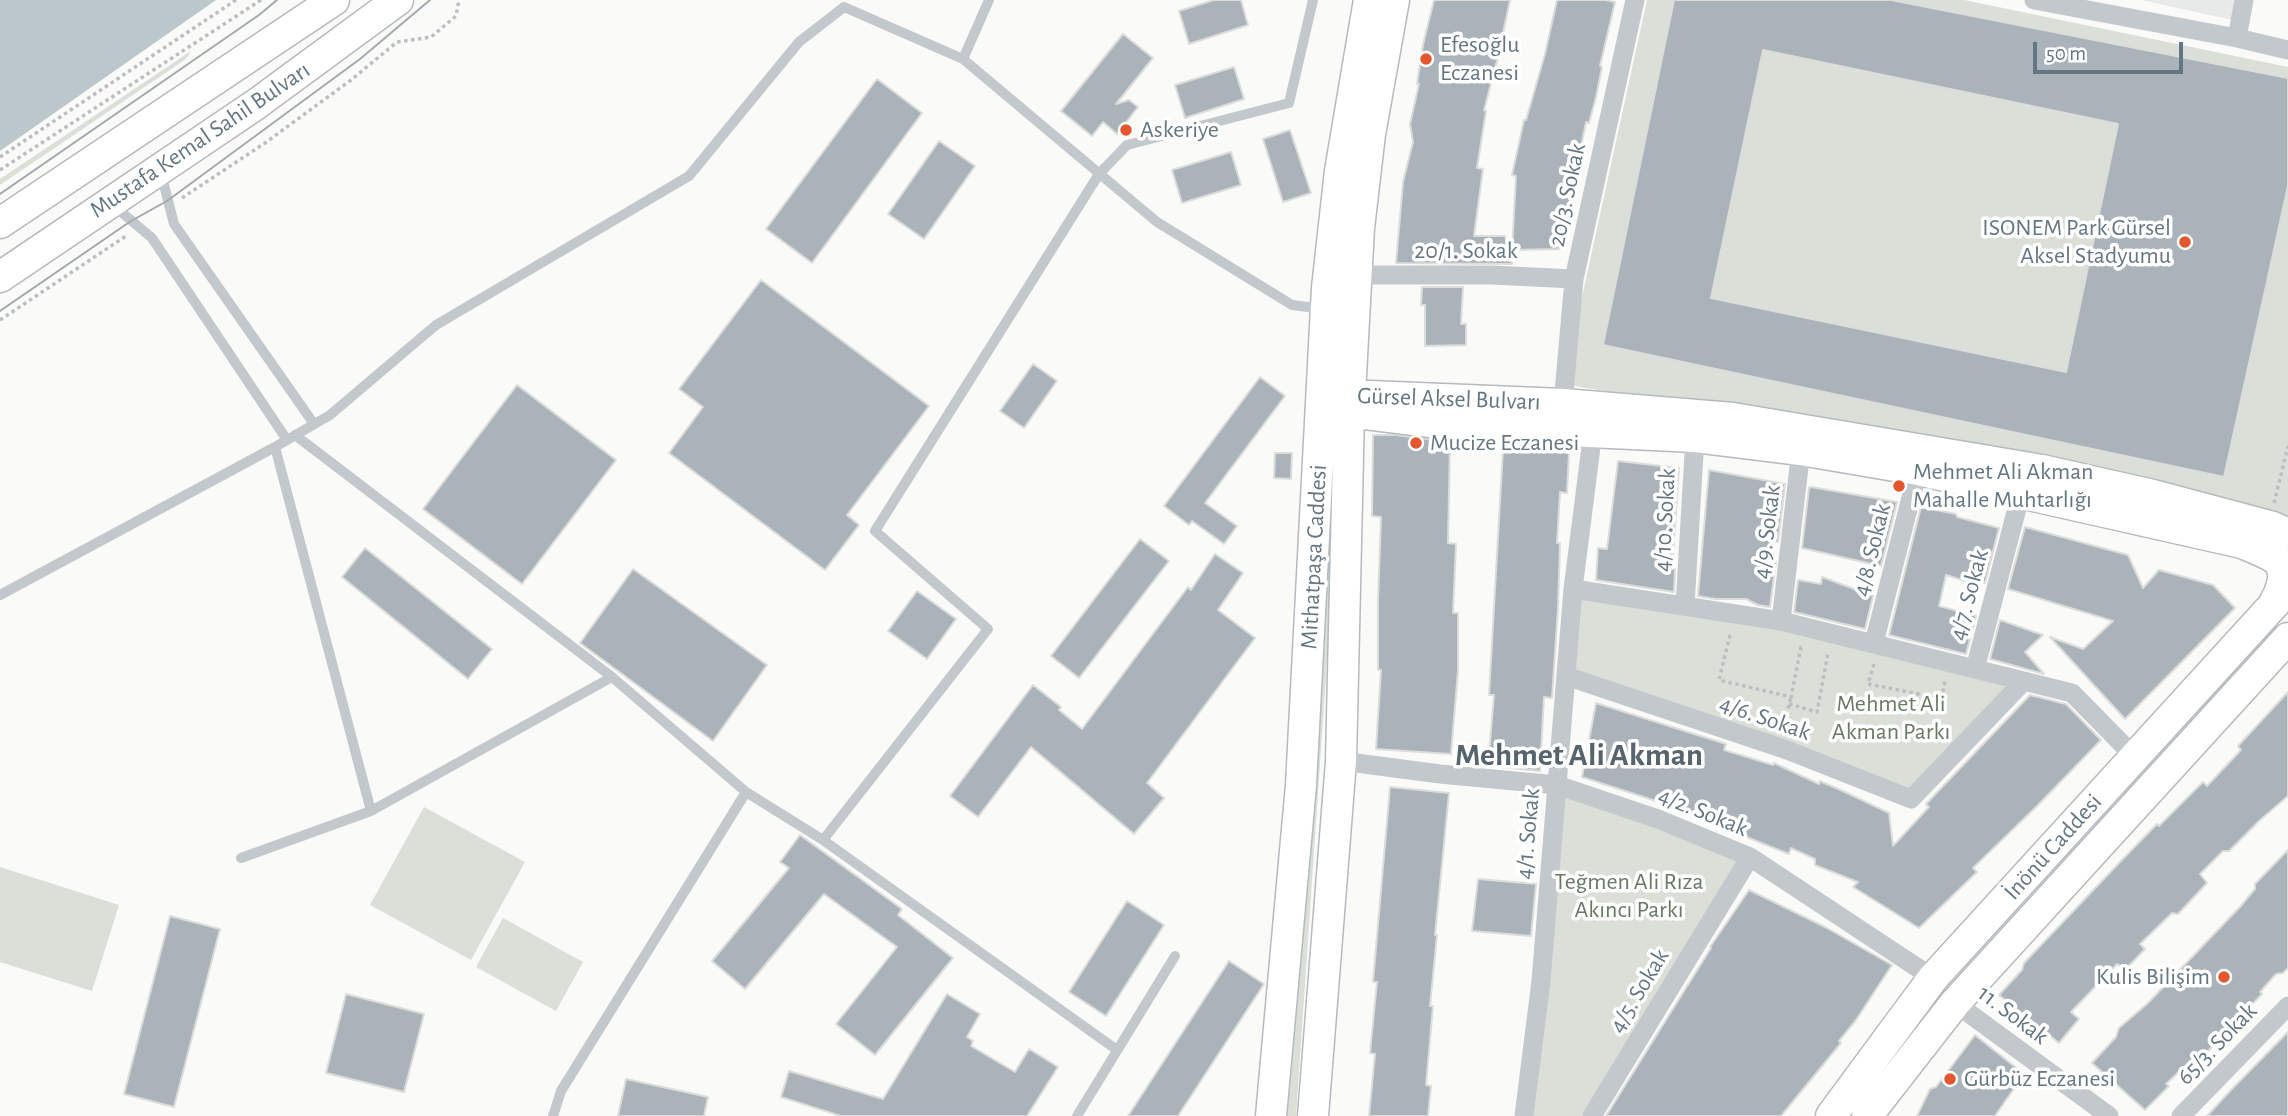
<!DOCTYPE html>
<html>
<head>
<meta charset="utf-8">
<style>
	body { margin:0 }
	#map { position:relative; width:2288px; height:1116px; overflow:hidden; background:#fafaf8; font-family:"Alegreya Sans",sans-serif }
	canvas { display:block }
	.scale { position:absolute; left:2033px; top:42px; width:150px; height:32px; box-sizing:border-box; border:4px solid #657683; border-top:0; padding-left:9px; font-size:21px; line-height:24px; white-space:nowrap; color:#657683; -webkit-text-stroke:5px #fff; paint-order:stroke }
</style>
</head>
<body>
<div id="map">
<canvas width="2288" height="1116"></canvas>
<div class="scale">50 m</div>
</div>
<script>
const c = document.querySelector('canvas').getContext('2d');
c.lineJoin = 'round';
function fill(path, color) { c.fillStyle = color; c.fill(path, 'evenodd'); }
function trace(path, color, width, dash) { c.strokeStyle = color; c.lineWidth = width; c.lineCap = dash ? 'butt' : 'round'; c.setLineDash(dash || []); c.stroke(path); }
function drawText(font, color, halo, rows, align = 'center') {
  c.font = font + ' "Alegreya Sans",sans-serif'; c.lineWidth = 7; c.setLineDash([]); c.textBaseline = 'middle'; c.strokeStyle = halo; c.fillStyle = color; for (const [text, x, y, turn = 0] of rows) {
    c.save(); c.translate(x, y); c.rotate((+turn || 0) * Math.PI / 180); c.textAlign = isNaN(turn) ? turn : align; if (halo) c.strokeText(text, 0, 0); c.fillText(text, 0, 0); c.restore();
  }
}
const built = new Path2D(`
	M2141,0h95l-4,20z`);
const green = new Path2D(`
	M1647,0h317l324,67v467l-275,-74 -450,-76z
	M191,51l-5,8 -186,126v-6z
	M1343,426l-47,690h-11l43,-687z
	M1573,589l208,32 243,60 -113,118 -345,-123z
	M1557,785l193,72 -158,259h-68z
	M424,807l101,55 -54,98 -101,-55z
	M0,867l119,38 -27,86 -92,-29z
	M503,918l80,44 -27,49 -80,-44z`);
const water = new Path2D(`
	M0,0h216l-216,151z`);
const building = new Path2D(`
	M1214,0h27l7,25 -59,19 -10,-33z
	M1434,0h76l-12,57 -14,53 2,1 -9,57 6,1 -9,67h31l7,28 -116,-1 7,-81 10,-40 -3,-18 9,-40h-2l6,-39z
	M1557,0h48l10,2 -15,64 2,1 -6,30 -7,26 -3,-1 -26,127 -48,1 4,-74 -4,-1 12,-55h2l19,-66z
	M1674,0h217l397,78v108l-64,291 -621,-132zM1763,50l355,74 -52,248 -355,-74z
	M1123,34l30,24 -37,46 13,-4 9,7 -21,27 -14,-12 -11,14 -31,-25z
	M1234,67l10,32 -59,19 -10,-33z
	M877,79l45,34 -110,150 -46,-34z
	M1290,130l21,63 -28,9 -20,-63z
	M939,141l36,25 -51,73 -36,-25z
	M1231,152l10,33 -59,18 -10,-33z
	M761,280l168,126 -82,109 12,10 -34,45 -156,-117 34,-46 -24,-18z
	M1422,287h41l-2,37h5v21l-41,1v-41h-4z
	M1033,364l24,17 -33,47 -24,-17z
	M1260,377l25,19 -80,107 32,23 -13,18 -32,-23 -3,4 -25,-19z
	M517,385l99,75 -94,124 -99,-75z
	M1373,435h23l54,7 -2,101 8,1 -3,69h5v58l-7,83 -75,-5 5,-79h-3v-69l3,-84 -9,-1z
	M1503,449l66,4 -2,40 -7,-1 -3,51h3l-2,65 -6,90 -8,-1 -4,74 -52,-5 6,-71h-5z
	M1275,453h17l-1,26 -17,-1z
	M1618,461l61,7 -7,101h3l-1,23 -78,-12 2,-32 9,1z
	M1709,470l76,14 -7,58 -6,-1 -5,17 9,3 -6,46 -12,-2 -12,-6h-30l-18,-3z
	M1811,487l86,15 -16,64 -79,-18 7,-60z
	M1921,507l35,7 1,3 42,11 -14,55 -8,-3 -1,4 -30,-9 -7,31 37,10 -10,38 -77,-19z
	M2025,527l103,28 15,33 16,-18 54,15 22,23 -110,111 -75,-82 33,12 30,-28 -105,-32z
	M1140,539l29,22 -90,117 -28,-22z
	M365,548l127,101 -24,30 -126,-102z
	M1215,554l28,19 -25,37 37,28 -108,145 17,15 -30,36 -103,-87 -53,70 -28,-21 83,-111 28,22 -2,3 23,19 106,-142 3,3z
	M633,569l134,96 -54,76 -133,-98z
	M1822,577l51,19 -8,33 -71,-17 4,-32 23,4z
	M917,591l39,28 -29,40 -39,-28z
	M2000,620l43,15 -18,17 19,22 -54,-15z
	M2288,692v104l-29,25 -30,30h-6l-23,23 7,9 -29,31 -6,-1 -32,31 5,5 -19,20 -9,-5 -46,48 8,7 -20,24 -60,-48 23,-25 2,-7 96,-101 37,-38 2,2 44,-44 4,4 34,-36 -3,-4z
	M2030,695l36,9 35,36 -63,65 -65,63 4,4 -58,56 -66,-41 5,-5 -43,-17v-6l-24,-11 -2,6 -45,-18 2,-6 -164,-53 14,-74 130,41 -2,6 49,15 1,-2 45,21 1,-3 25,11 44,21 4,33 36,-39 -3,-3z
	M1390,787l59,6 -14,142h2l-7,71h3l-7,79 5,1 -3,30h-59l6,-62 -5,-1 7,-71h-4z
	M800,835l102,74 -4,6 55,43 -78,97 -39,-31 61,-77 -73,-53 -79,95 -33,-28 77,-93 -9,-6z
	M2288,850v118l-5,5 -7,1 -16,18 2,2 -71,75 -7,-2 -18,17 3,2 -24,24 -53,-47 24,-26 3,-9 28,-24 93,-97 15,-18v-5z
	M1478,879l58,5 -5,52 -59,-5z
	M1749,890l76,37 67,38 -36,55 -17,21 2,2 -60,73h-175l105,-168 -1,-1z
	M1127,901l37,24 -58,91 -37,-24z
	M170,916l50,13 -46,178 -50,-13z
	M1229,961l35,23 -86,132h-50z
	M346,994l78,20 -20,78 -78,-19z
	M947,994l33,20 -13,23 6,4 -2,5 44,26 14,-23 29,18 -31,49h-186l-60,-19 8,-26 94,28z
	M2288,1032v84h-81l25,-27z
	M1975,1035l49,39 -29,42h-78l13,-27 6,-2z
	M626,1079l82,18 -4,19h-86z`);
const path = new Path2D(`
	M0,157l236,-157
	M0,170l261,-170
	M182,198l83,-55 86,-63 46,-38 34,-5 25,-21 3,-16
	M0,320l126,-84
	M2274,503l14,-57
	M1730,635l-11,45 72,17 10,-50h2
	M1874,664l-6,20 66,13 9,-6 2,-10
	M1789,704l28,8 11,-59
	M1783,729l8,-32`);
const service = new Path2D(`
	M963,59l26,-59
	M161,173l13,51 140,200
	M114,206l38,32 135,202
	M295,435l317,242 134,115 77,48 294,210
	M275,447l96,364
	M0,595l275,-148 55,-32 106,-90 253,-149 110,-134 45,-35 119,52 194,163 135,83 32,4
	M823,840l165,-211 -113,-98 224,-357 28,-29 162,-42 24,-103
	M241,858l130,-47 241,-134
	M553,1116l8,-25 185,-299
	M1077,1116l98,-160`);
const minor = new Path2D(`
	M2034,0l203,38 51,12
	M2237,38l7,-38
	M1356,275h136l82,4
	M1563,404l11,-125 61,-279
	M1573,589l208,32 291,72 63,64
	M1685,606l10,-169
	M1781,621l20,-171
	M1874,643l44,-173
	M1975,669l46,-176
	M1566,676l221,74 124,49 113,-118
	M1341,761l99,13 117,11 101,34 92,38 183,121
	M1955,1003l154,113
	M1524,1116l17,-135 32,-392 20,-158
	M1592,1116l158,-259
	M2181,1116l107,-110`);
const primary = new Path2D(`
	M0,223l334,-223
	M0,277l255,-172 143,-105
	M1346,395l217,9 170,14 309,52 111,25 120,32 15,7
	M1332,406l17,6 114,14 232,11 106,13 117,20 324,73c9,4 30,12 36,18 10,12 3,31 -4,42
	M1271,1116l30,-331 26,-497 13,-117 29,-171
	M1313,1116l28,-355 8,-349 10,-184 11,-94 24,-134
	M1831,1116l102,-138 355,-389
	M1867,1116l88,-113 333,-365`);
const tram = new Path2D(`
	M0,194l259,-179 18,-15
	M0,311l131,-90 36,-20 193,-142 70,-59`);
const markers = [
	[1426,59,7,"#e4572e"],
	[1126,130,7,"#e4572e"],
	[2185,242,7,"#e4572e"],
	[1416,443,7,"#e4572e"],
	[1899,486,7,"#e4572e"],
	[2224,977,7,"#e4572e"],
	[1950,1079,7,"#e4572e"]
];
const poiNames = [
	["Efesoğlu",1440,45],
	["Eczanesi",1440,73],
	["Askeriye",1140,130],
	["ISONEM Park Gürsel",2171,228,"right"],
	["Aksel Stadyumu",2171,256,"right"],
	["Mucize Eczanesi",1430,443],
	["Mehmet Ali Akman",1913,472],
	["Mahalle Muhtarlığı",1913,500],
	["Kulis Bilişim",2210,977,"right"],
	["Gürbüz Eczanesi",1964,1079]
];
const streetNames = [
	["Mustafa Kemal Sahil Bulvarı",200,140,-34],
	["20/3. Sokak",1567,195,-78],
	["20/1. Sokak",1466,251],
	["Gürsel Aksel Bulvarı",1449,399,2],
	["4/10. Sokak",1665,520,-87],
	["4/9. Sokak",1767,532,-83],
	["4/8. Sokak",1872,550,-76],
	["Mithatpaşa Caddesi",1314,557,-87],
	["4/7. Sokak",1969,595,-75],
	["4/6. Sokak",1765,718,19],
	["4/2. Sokak",1703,812,22],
	["4/1. Sokak",1528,834,-85],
	["İnönü Caddesi",2053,847,-48],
	["4/5. Sokak",1639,991,-59],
	["11. Sokak",2013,1015,37],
	["65/3. Sokak",2217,1044,-46]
];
const parkNames = [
	["Mehmet Ali",1891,704],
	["Akman Parkı",1891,732],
	["Teğmen Ali Rıza",1629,882],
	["Akıncı Parkı",1629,910]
];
const districtNames = [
	["Mehmet Ali Akman",1579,755]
];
fill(built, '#e8e9e9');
fill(green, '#dadfd7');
fill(water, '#bbc7cb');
fill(building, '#aab3b9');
trace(building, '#dcdcda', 2);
trace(primary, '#b5babe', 33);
trace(path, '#bbbfc2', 3.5, [3.5, 3.5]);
trace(service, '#c3c8cc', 10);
trace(minor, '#c3c8cc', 19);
trace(primary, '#fff', 30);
trace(tram, '#a2aab0', 2);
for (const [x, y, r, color] of markers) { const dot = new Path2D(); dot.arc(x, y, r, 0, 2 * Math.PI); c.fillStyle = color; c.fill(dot); trace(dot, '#fff', 2.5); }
drawText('24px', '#657683', '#fff', poiNames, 'left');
drawText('24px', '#657683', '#fff', streetNames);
drawText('24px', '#687a64', '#fff', parkNames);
drawText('bold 32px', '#57646e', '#fff', districtNames);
</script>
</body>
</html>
